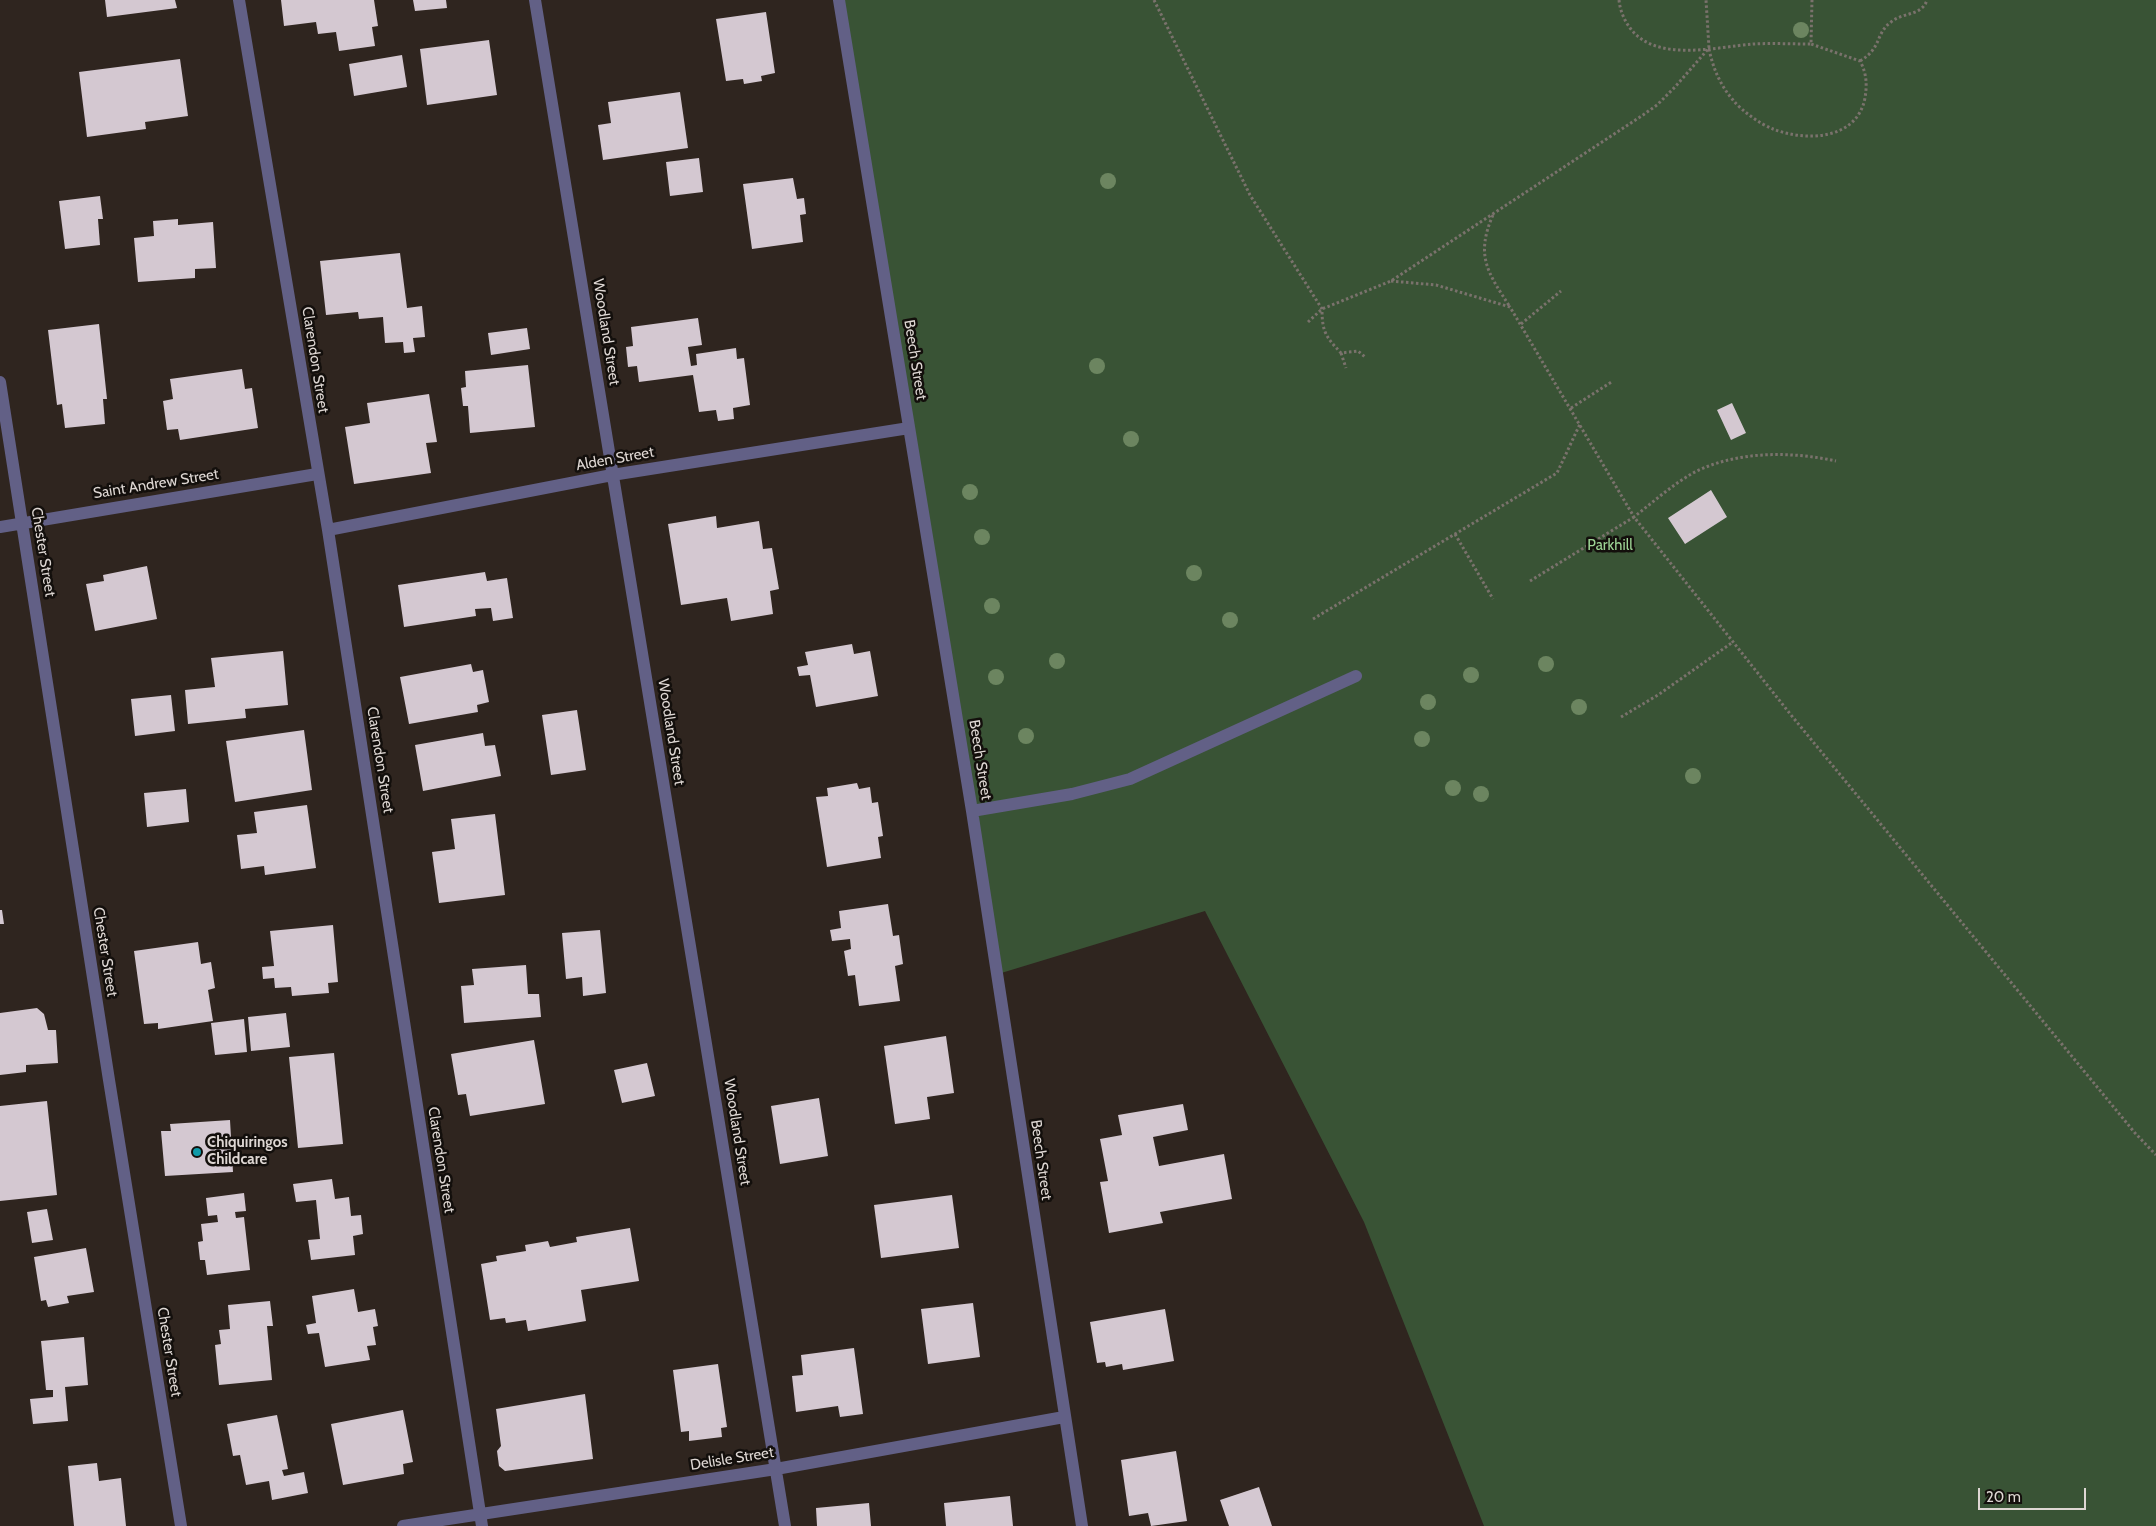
<!DOCTYPE html>
<html>
<head>
<meta charset="utf-8">
<style>
	body { margin:0 }
	#map { position:relative; width:2156px; height:1526px; overflow:hidden; background:#2f251f; font-family:Cabin,sans-serif }
	canvas { display:block }
	.scale { position:absolute; left:1978px; top:1488px; width:108px; height:22px; box-sizing:border-box; border:2px solid #ded7d3; border-top:0; padding-left:6px; font-size:15px; line-height:18px; white-space:nowrap; color:#ded7d3; -webkit-text-stroke:4px #130f0c; paint-order:stroke }
</style>
</head>
<body>
<div id="map">
<canvas width="2156" height="1526"></canvas>
<div class="scale">20 m</div>
</div>
<script>
const c = document.querySelector('canvas').getContext('2d');
c.lineJoin = 'round';
function fill(path, color) { c.fillStyle = color; c.fill(path, 'evenodd'); }
function trace(path, color, width, dash) { c.strokeStyle = color; c.lineWidth = width; c.lineCap = dash ? 'butt' : 'round'; c.setLineDash(dash || []); c.stroke(path); }
function drawText(font, color, halo, rows, align = 'center') {
  c.font = font + ' Cabin,sans-serif'; c.lineWidth = 5; c.setLineDash([]); c.textBaseline = 'middle'; c.strokeStyle = halo; c.fillStyle = color; for (const [text, x, y, turn = 0] of rows) {
    c.save(); c.translate(x, y); c.rotate((+turn || 0) * Math.PI / 180); c.textAlign = isNaN(turn) ? turn : align; if (halo) c.strokeText(text, 0, 0); c.fillText(text, 0, 0); c.restore();
  }
}
const green = new Path2D(`
	M839,0h1317v1526h-672l-120,-304 -159,-311 -207,63z`);
const building = new Path2D(`
	M105,0h70l2,8 -70,9z
	M281,0h93l4,26 -6,1 3,19 -36,5 -3,-19 -18,2 -2,-12 -32,4z
	M413,0h33l1,8 -32,3z
	M766,12l9,61 -14,3 1,5 -18,3 -1,-5 -17,2 -10,-62z
	M489,40l8,55 -70,10 -7,-56z
	M402,55l5,32 -53,9 -5,-32z
	M180,59l8,57 -43,6 1,7 -59,8 -8,-65z
	M680,92l8,56 -85,12 -5,-35 13,-2 -3,-21z
	M699,158l4,34 -33,4 -4,-34z
	M793,178l4,21 7,-1 2,16 -6,1 3,27 -51,7 -9,-65z
	M100,196l3,23h-5l2,26 -35,4 -6,-48z
	M178,219v6l35,-3 3,46 -21,1v9l-57,4 -4,-44 20,-2 -1,-15z
	M400,253l7,55 15,-2 3,31 -12,1 2,14 -11,1 -1,-11 -18,1 -2,-26 -24,2 -1,-7 -32,3 -6,-54z
	M698,318l4,27 -14,2 3,19 6,-1 -1,-11 40,-6 1,11 7,-1 6,47 -17,3 1,11 -16,2 -2,-11 -17,2 -6,-37 -54,7 -2,-16 -9,1 -2,-20 7,-1 -2,-19z
	M99,324l8,75h-4l2,25 -40,4 -3,-24 -5,1 -9,-75z
	M527,328l3,21 -39,6 -3,-22z
	M528,365l7,62 -65,6 -2,-27h-5l-2,-18 5,-1 -1,-16z
	M242,369l3,20 7,-1 6,40 -78,12 -2,-11 -11,1 -4,-29 10,-2 -3,-20z
	M429,394l8,48 -11,1 5,30 -77,11 -9,-57 25,-4 -3,-20z
	M1732,403l14,30 -15,7 -14,-30z
	M1711,490l16,27 -42,27 -17,-26z
	M716,516l1,12 42,-7 4,28 9,-1 7,41 -9,2 3,23 -42,7 -4,-23 -46,7 -13,-81z
	M147,566l10,53 -62,12 -9,-47 18,-3 -1,-6z
	M485,572l2,9 20,-3 6,40 -20,3 -2,-13 -16,1 1,7 -72,11 -6,-42z
	M852,644l2,10 16,-3 8,45 -62,11 -6,-32 -11,1 -2,-9 11,-2 -3,-13z
	M283,651l5,54 -43,4 1,9 -58,6 -3,-34 30,-3 -4,-29z
	M471,664l2,8 10,-2 6,32 -12,3 1,7 -69,12 -9,-47z
	M171,695l4,36 -40,5 -4,-37z
	M577,710l9,60 -35,5 -9,-60z
	M304,730l8,60 -77,12 -9,-61z
	M483,733l2,13 10,-1 6,31 -78,15 -8,-46z
	M857,783l2,6 11,-2 2,16 6,-1 5,34 -5,1 3,21 -54,9 -11,-70 12,-1 -1,-8z
	M186,789l3,33 -42,5 -3,-34z
	M307,805l9,63 -51,7 -1,-9 -23,3 -4,-34 20,-2 -3,-21z
	M495,814l10,81 -66,8 -7,-51 23,-3 -4,-30z
	M888,904l5,32 6,-1 4,29 -8,2 5,35 -41,5 -4,-31 -7,1 -4,-25 7,-2 -1,-10 -18,2 -2,-11 11,-2 -2,-17z
	M0,910h2l2,14h-4z
	M333,925l5,57 -10,1 1,10 -37,3 -1,-9 -16,1 -1,-10 -11,1 -1,-12 12,-1 -4,-35z
	M600,930l6,63 -23,3 -1,-19 -16,2 -4,-46z
	M198,942l3,22 10,-2 4,26 -7,2 5,31 -55,8v-6l-14,1 -10,-73z
	M526,965l2,29h11l2,23 -77,6 -3,-37 13,-1 -2,-16z
	M37,1008l7,6 4,16h8l2,33 -32,2v7l-26,3v-62z
	M286,1013l4,34 -39,4 -3,-34z
	M244,1019l3,33 -32,3 -4,-32z
	M946,1036l8,57 -27,4 3,22 -35,5 -11,-78z
	M534,1040l11,64 -75,12 -4,-22 -8,1 -7,-41z
	M334,1053l9,91 -45,4 -9,-91z
	M647,1063l8,33 -33,7 -8,-33z
	M819,1098l9,58 -48,8 -9,-58z
	M47,1101l10,94 -57,6v-95z
	M1183,1104l5,26 -35,7 6,29 65,-12 8,45 -72,13 3,11 -54,10 -9,-51 8,-1 -8,-42 22,-4 -4,-20z
	M230,1120l3,52 -68,4 -4,-45h10l-1,-7z
	M332,1179l3,20 14,-2 2,19 10,-1 2,19 -10,2 2,19 -44,5 -3,-20 12,-1 -4,-39 -20,2 -3,-18z
	M244,1193l2,18 -11,1 1,6 8,-1 6,53 -43,5 -2,-15h-5l-2,-18 5,-1 -2,-17 17,-2 -1,-7 -9,1 -2,-18z
	M952,1195l7,53 -78,10 -7,-53z
	M47,1209l6,31 -21,3 -5,-31z
	M630,1228l9,53 -58,9 5,31 -58,10 -2,-11 -20,3 -1,-5 -15,2 -9,-56 16,-3 -1,-5 30,-5 -1,-6 23,-4 2,6 27,-5 -1,-5z
	M86,1248l8,44 -27,4 2,7 -21,4 -2,-7 -5,1 -7,-44z
	M354,1289l4,23 17,-3 3,17 -5,1 3,18 -9,1 3,14 -45,7 -6,-34 -11,1 -2,-9 10,-2 -4,-27z
	M270,1301l3,25h-6l5,54 -53,5 -4,-40 6,-1 -2,-14 11,-1 -2,-24z
	M973,1303l7,54 -52,7 -7,-55z
	M1165,1309l9,52 -51,9 -1,-6 -16,3 -1,-5 -8,1 -7,-41z
	M84,1337l4,48 -23,2 3,34 -35,3 -3,-25 23,-2v-7h-7l-5,-49z
	M854,1348l9,66 -23,3 -2,-11 -42,6 -4,-36 11,-1 -2,-20z
	M718,1364l9,63 -6,1 1,9 -33,4v-10l-8,1 -8,-62z
	M585,1394l8,65 -88,12 -6,-5 -2,-15 4,-5 -5,-37z
	M403,1410l10,52 -10,2 1,10 -61,11 -12,-61z
	M277,1415l11,54 -6,1 2,6 20,-4 4,21 -36,7 -3,-19 -23,4 -6,-30 -7,1 -6,-32z
	M1176,1451l11,70 -36,5 -3,-13 -19,3 -8,-56z
	M97,1463l2,18 22,-3 5,48h-52l-6,-60z
	M1259,1487l13,39h-43l-9,-26z
	M1010,1496l3,30h-67l-2,-23z
	M869,1503l2,23h-54l-1,-18z`);
const path = new Path2D(`
	M1154,0l96,195 72,114c0,23 4,28 19,44l17,-2 7,6
	M1619,0c1,10 5,20 11,28 26,35 86,19 123,16 19,-1 39,0 58,0l1,-44
	M1709,49c4,19 11,36 24,51 9,11 27,24 40,29 33,13 84,11 92,-31 2,-13 2,-24 -5,-37l-49,-17
	M1860,61c22,-13 15,-27 31,-39 12,-10 31,-6 36,-22
	M1493,215c-18,41 -5,58 17,92
	M1391,281l45,4 74,22 124,210c19,-15 38,-32 59,-44 42,-22 97,-22 143,-12
	M1308,322l14,-13 69,-28 252,-166 14,-10 18,-18 34,-39 -3,-48
	M1521,324l40,-33
	M1341,353l5,15
	M1571,408l42,-27
	M1455,534l38,65
	M1530,581l104,-64 157,198 344,418 21,22
	M1313,619l244,-146 23,-49
	M1621,717l37,-22 75,-53`);
const minor = new Path2D(`
	M239,0l89,530 154,996
	M535,0l250,1526
	M839,0l133,811 110,715
	M0,382l109,698 72,446
	M0,527l317,-53
	M328,530l284,-55 297,-47
	M972,811l100,-17 58,-15 226,-103
	M403,1526l373,-57 288,-52`);
const trees = [
	[1801,30],
	[1108,181],
	[1097,366],
	[1131,439],
	[970,492],
	[982,537],
	[1194,573],
	[992,606],
	[1230,620],
	[1057,661],
	[1546,664],
	[1471,675],
	[996,677],
	[1428,702],
	[1579,707],
	[1026,736],
	[1422,739],
	[1693,776],
	[1453,788],
	[1481,794]
];
const markers = [
	[197,1152,5,"#0f9aa8"]
];
const streetNames = [
	["Woodland Street",606,332,81],
	["Clarendon Street",315,360,81],
	["Beech Street",915,360,81],
	["Alden Street",615,459,-10],
	["Saint Andrew Street",156,484,-9],
	["Chester Street",43,552,81],
	["Woodland Street",671,732,81],
	["Clarendon Street",380,760,81],
	["Beech Street",980,760,81],
	["Chester Street",105,952,81],
	["Woodland Street",737,1132,81],
	["Clarendon Street",441,1160,81],
	["Beech Street",1041,1160,82],
	["Chester Street",169,1352,81],
	["Delisle Street",732,1459,-9]
];
const parkNames = [
	["Parkhill",1610,546]
];
const poiNames = [
	["Chiquiringos",207,1143],
	["Childcare",207,1160]
];
fill(green, '#395335');
fill(building, '#d4c8d1');
trace(path, '#7a726c', 3, [2.5, 2.5]);
trace(minor, '#626086', 12);
c.fillStyle = '#6c8560';
for (const [x, y] of trees) { c.beginPath(); c.arc(x, y, 8, 0, 2 * Math.PI); c.fill(); }
for (const [x, y, r, color] of markers) { const dot = new Path2D(); dot.arc(x, y, r, 0, 2 * Math.PI); c.fillStyle = color; c.fill(dot); trace(dot, '#130f0c', 2); }
drawText('15px', '#ded7d3', '#130f0c', streetNames);
drawText('15px', '#9dd495', '#130f0c', parkNames);
drawText('bold 15px', '#ded7d3', '#130f0c', poiNames, 'left');
</script>
</body>
</html>
